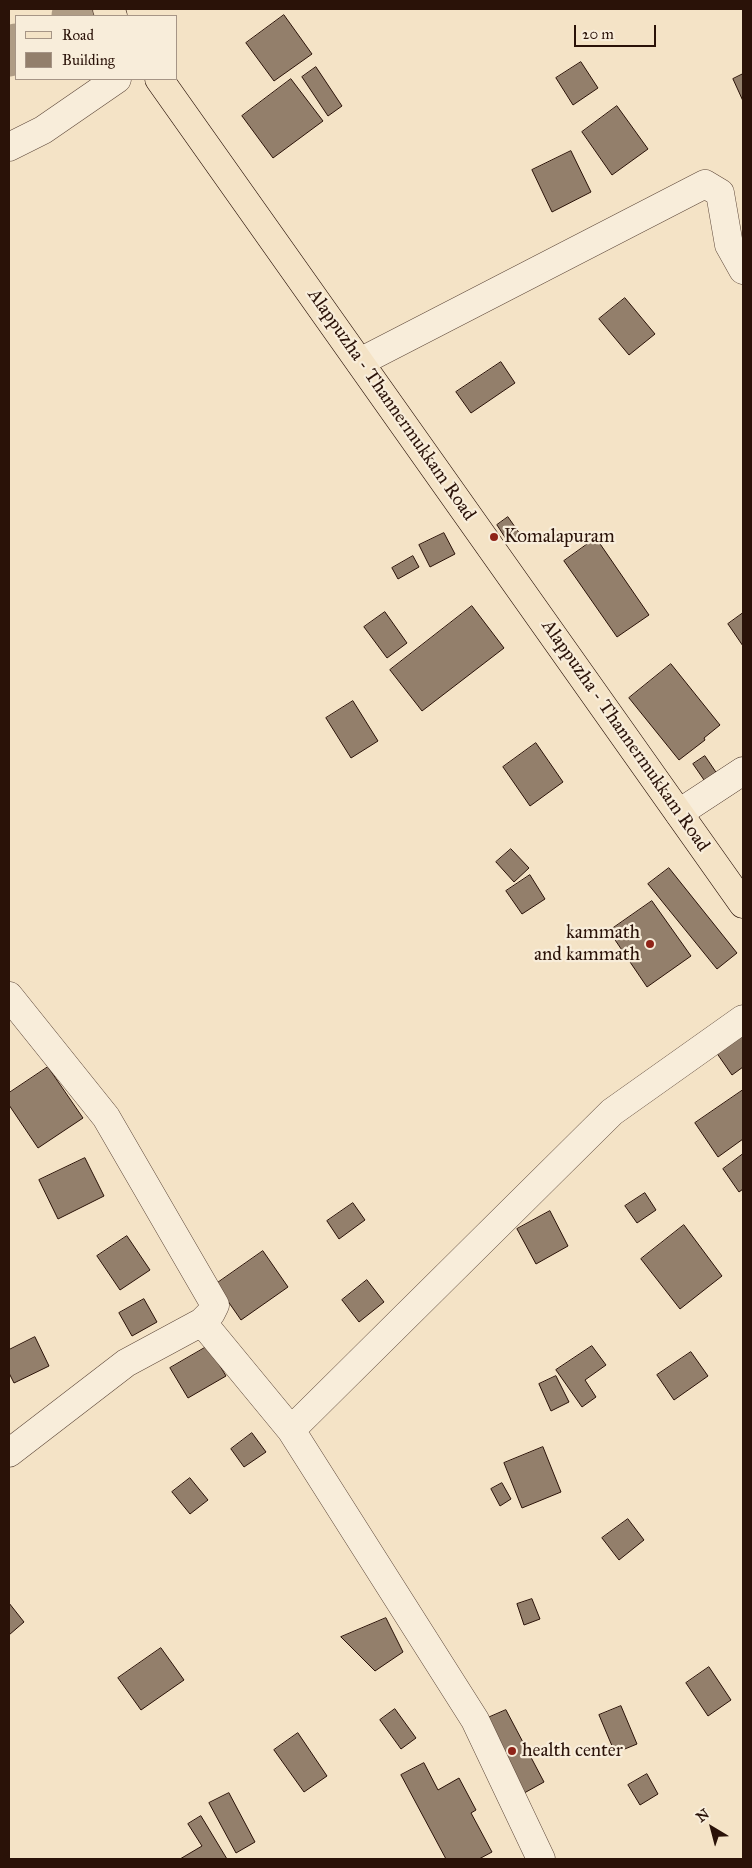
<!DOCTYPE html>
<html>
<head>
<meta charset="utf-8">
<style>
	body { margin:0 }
	#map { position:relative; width:752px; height:1868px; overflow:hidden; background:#f4e3c6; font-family:"IM FELL Great Primer",serif }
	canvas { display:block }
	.frame { position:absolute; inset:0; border:10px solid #2a1208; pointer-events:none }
	.legend { position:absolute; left:15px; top:15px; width:162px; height:65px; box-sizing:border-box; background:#f8edda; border:1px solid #a69586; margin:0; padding:6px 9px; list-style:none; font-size:15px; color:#2a1208 }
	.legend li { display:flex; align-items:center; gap:10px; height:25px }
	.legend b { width:25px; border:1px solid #a69586 }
	.north { position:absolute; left:687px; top:1803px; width:50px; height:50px; -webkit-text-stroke:4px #f8edda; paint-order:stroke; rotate:323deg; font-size:14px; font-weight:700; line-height:20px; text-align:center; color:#2a1208 }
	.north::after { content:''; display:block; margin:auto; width:18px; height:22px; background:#2a1208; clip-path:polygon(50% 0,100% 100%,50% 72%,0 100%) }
	.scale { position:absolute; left:574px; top:25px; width:82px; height:22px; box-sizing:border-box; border:2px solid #2a1208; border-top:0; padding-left:6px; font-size:15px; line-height:18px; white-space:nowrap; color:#2a1208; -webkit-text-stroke:4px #f8edda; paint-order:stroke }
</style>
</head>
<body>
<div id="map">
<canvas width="752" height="1868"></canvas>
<div class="frame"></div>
<ul class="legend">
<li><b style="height:6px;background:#f4e3c6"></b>Road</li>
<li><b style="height:14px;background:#937f6b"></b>Building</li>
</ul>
<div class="north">N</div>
<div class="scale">20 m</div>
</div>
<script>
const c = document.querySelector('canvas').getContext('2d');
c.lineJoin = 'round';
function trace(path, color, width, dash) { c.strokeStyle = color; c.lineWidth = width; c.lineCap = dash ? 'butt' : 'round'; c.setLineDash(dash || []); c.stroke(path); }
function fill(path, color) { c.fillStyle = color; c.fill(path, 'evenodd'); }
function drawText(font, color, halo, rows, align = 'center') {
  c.font = font + ' "IM FELL Great Primer",serif'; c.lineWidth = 4.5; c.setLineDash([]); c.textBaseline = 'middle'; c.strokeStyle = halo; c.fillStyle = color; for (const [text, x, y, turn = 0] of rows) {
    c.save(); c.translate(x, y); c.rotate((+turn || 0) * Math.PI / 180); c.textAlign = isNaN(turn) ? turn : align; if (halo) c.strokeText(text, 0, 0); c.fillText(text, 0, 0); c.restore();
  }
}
const river = new Path2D(`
	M76,16l14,-7
	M9,52l7,-4`);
const building = new Path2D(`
	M284,15l28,39 -38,27 -28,-38z
	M581,62l17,26 -25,17 -17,-27z
	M316,67l26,39 -14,10 -26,-39z
	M743,74v27l-10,-22z
	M291,79l32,42 -50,37 -31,-42z
	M617,106l31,43 -36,26 -30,-43z
	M571,151l20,41 -39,20 -20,-42z
	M625,298l30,36 -26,21 -30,-36z
	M501,362l14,21 -44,30 -15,-21z
	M508,517l12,17 -12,8 -11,-17z
	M444,533l11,21 -25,13 -11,-22z
	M596,538l53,77 -32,22 -53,-76z
	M413,556l6,11 -21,12 -6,-11z
	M472,606l32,42 -82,63 -32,-41z
	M385,612l22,31 -20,15 -23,-31z
	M743,613v33l-15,-22z
	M671,664l49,61 -16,13 1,2 -26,20 -50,-62z
	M353,701l25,40 -27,17 -25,-40z
	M536,743l27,39 -33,24 -27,-39z
	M705,756l17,25 -11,9 -18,-26z
	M511,849l18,19 -15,14 -18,-20z
	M669,868l68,85 -20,16 -69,-85z
	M530,875l15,24 -23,15 -16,-23z
	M652,901l39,55 -44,31 -38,-56z
	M743,1034v33l-11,8 -16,-23z
	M48,1067l35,51 -45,30 -29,-43v-12z
	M743,1090v49l-25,18 -23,-34z
	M743,1154v35l-4,3 -16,-23z
	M85,1158l19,38 -46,23 -19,-39z
	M645,1193l11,17 -19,13 -12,-17z
	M353,1203l12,17 -26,19 -12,-18z
	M550,1211l18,35 -32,18 -19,-35z
	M684,1225l38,51 -42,33 -39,-50z
	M127,1236l23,34 -30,20 -23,-34z
	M263,1251l25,36 -47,33 -25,-36z
	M367,1280l17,22 -25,20 -17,-22z
	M144,1299l13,23 -25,14 -13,-23z
	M35,1337l14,29 -35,17 -5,-10v-23z
	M208,1346l18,30 -38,22 -18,-30z
	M592,1346l14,19 -21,15 11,17 -14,10 -26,-37z
	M691,1352l17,24 -34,24 -17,-25z
	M556,1376l13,26 -18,9 -12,-27z
	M252,1433l14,19 -22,15 -13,-18z
	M543,1447l18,45 -39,16 -18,-45z
	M190,1478l18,22 -18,14 -18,-22z
	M502,1483l9,16 -11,7 -9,-17z
	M628,1519l16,21 -25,20 -17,-22z
	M532,1599l8,20 -16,6 -7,-21z
	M9,1603l15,19 -15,13z
	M386,1618l17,34 -28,19 -34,-34z
	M161,1648l23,32 -43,30 -23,-32z
	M709,1667l22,33 -23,16 -22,-33z
	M621,1706l16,38 -22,9 -16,-38z
	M395,1709l21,29 -15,11 -21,-29z
	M506,1710l38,72 -27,15 -34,-77z
	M298,1733l29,43 -23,16 -30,-42z
	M424,1763l14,27 21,-12 17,32 -5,3 21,39 -13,7h-33l-45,-84z
	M647,1774l11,20 -18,11 -12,-20z
	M229,1793l26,49 -19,11 -27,-50z
	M201,1816l26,43h-47l22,-13 -14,-22z`);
const minor = new Path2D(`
	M9,147l34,-17 74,-51
	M360,362l345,-178 15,9 9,52 14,25
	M9,996l97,121 109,188 -4,8 -9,9 -76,41 -117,90
	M202,1322l89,108 184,290 66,139
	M291,1430l321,-318 131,-93`);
const secondary = new Path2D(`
	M679,813l64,-42`);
const primary = new Path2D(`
	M107,9l6,7
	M159,79l584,825`);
const markers = [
	[494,537,5,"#8f2418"],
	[650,944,5,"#8f2418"],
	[512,1751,5,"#8f2418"]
];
const streetNames = [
	["Alappuzha - Thannermukkam Road",391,405,55],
	["Alappuzha - Thannermukkam Road",625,736,55]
];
const poiNames = [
	["Komalapuram",504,537],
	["kammath",640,933,"right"],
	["and kammath",640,955,"right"],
	["health center",522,1751]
];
trace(river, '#af9c85', 49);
fill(building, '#937f6b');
trace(building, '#2a1208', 1);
trace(minor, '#5c4638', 29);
trace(secondary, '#2a1208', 29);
trace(primary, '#2a1208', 29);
trace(minor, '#f8edda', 28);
trace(secondary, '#f8edda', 28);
trace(primary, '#f4e3c6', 28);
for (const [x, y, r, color] of markers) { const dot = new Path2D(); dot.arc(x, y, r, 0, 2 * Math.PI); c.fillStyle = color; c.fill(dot); trace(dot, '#f8edda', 2); }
drawText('19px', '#2a1208', '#f8edda', streetNames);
drawText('19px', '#2a1208', '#f8edda', poiNames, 'left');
</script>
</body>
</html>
